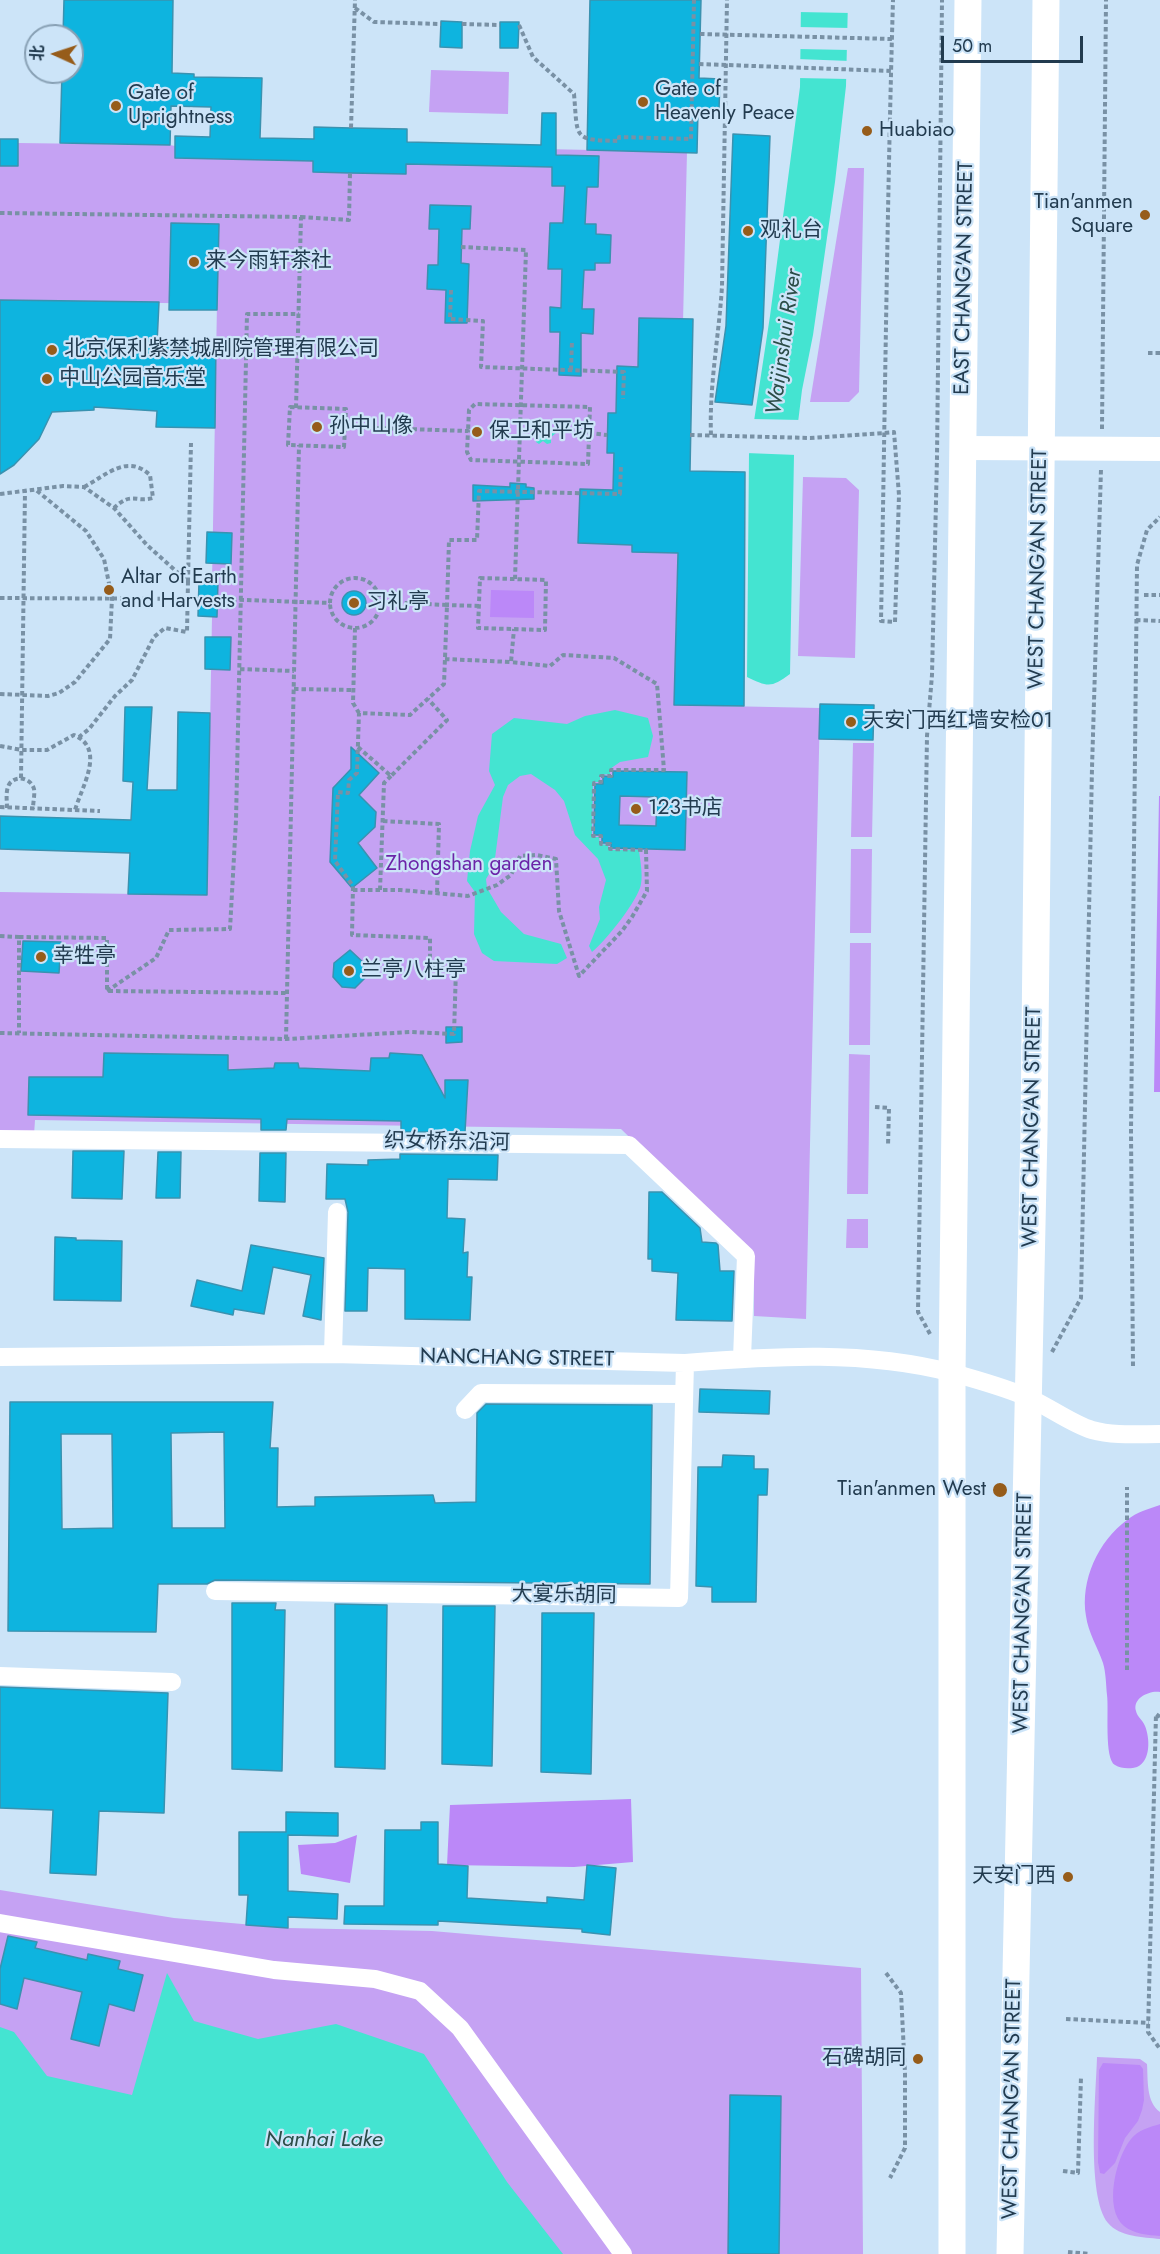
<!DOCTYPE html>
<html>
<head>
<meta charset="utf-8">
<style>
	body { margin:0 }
	#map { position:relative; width:1160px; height:2254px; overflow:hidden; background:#cce4f8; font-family:Jost,"Noto Sans SC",sans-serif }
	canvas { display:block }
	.north { position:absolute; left:24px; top:24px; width:60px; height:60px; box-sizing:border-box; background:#cce4f8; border:2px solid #88a0b4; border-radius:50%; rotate:273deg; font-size:16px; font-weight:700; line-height:24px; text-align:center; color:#223b4f }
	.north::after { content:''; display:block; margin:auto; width:21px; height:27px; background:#965c1a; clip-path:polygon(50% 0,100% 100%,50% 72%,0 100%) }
	.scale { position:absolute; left:941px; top:36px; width:142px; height:27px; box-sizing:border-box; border:3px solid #223b4f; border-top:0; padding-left:8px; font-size:18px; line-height:21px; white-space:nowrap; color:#223b4f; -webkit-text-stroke:4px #cce4f8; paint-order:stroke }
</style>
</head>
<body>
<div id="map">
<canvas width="1160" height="2254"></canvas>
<div class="north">北</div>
<div class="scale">50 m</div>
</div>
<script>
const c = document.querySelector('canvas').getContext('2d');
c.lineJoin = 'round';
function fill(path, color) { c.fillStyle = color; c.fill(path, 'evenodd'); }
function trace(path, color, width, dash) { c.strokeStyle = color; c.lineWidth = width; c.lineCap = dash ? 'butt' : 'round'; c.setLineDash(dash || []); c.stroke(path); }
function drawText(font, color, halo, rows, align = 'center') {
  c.font = font + ' Jost,"Noto Sans SC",sans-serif'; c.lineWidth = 4.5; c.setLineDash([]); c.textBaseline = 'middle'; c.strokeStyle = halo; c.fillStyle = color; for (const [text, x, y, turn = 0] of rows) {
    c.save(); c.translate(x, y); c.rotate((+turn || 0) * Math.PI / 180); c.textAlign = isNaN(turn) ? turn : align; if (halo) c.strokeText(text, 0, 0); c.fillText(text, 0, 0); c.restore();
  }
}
const green = new Path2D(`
	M431,70l78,2 -1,42 -79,-2z
	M18,143l152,2 5,1v12l138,3 93,13v-10l138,-15 143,3 -13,553 146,3 -14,611 -52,-3v-58l-133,-129 -586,-9 -1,15h-34v-243l207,3 5,-278h5l-5,-36 5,-277 -217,-4v-134z
	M848,168h16l-5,224 -10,10h-39z
	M803,477l43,1 13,12 -4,168 -57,-2z
	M853,743h21l-2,94h-21z
	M851,849h21l-1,84h-21z
	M850,943h21l-1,102h-21z
	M849,1054l21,1 -2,139h-21z
	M847,1219h21v29h-22z
	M0,1890l174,28 114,10 144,3 429,37 2,286h-863z
	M1097,2057l43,2 7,5c1,16 -1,38 13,48v127c-17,-2 -40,-2 -52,-16 -22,-27 -12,-129 -11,-166z`);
const forest = new Path2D(`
	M491,590l43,1v27l-44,-1z
	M1159,796h1v296h-6z
	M1160,1505v187c-10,-2 -28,6 -24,19 1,6 7,9 9,15 5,12 6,35 -8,41 -6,2 -16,2 -22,-2 -11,-6 -6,-56 -8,-70 -1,-10 -1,-22 -4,-32 -5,-15 -15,-31 -17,-47 -6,-35 12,-75 41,-96 10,-8 21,-11 33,-15z
	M631,1799l2,63 -59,5 -127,-2 3,-60z
	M357,1835l-7,48 -49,-9 -3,-29 37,-2z
	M1103,2063l37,2 3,4 1,31 -2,10 -4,11 -13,17 -10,25 -11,11 -4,-1 -2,-11 1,-92z
	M1160,2124v112c-12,-1 -26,-2 -36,-10 -21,-17 -8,-69 7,-87 7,-9 19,-12 29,-15z`);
const water = new Path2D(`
	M801,0h47l-2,86 -11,96 -22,153 -11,55 -8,65 -4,219c-19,14 -22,13 -43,3l2,-223 21,-138 30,-229z
	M540,420l3,2 4,-2 4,2v6l4,1 1,4 -5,4v6l-4,1 -4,-3 -4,3 -3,-2 -1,-5 -3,-2v-7l3,-1 1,-5z
	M615,710l33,8 5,18 -5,21 -28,5 -10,7v5l-10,1v7h-7l-1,55h7l1,7 8,1 1,5h30c1,10 4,24 2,34 -2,15 -36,58 -49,68l-3,-6 11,-27 -1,-12 7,-27 -8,-21 -23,-24 -11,-34 -9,-11 -24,-16 -11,2 -12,9 -5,12 -9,69 -8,13 1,9 14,24 23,22 37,10 6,14 -10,6 -63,-3 -12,-8 -8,-19 1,-42 -8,-11 3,-30 8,-35 17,-31 -6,-14 3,-37 22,-16 53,6 18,-8z
	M167,1973l27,48 64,18 78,-15 88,30 83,128 56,72h-563v-227l14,5 33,44 85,19z`);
const pier = new Path2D(`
	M798,0h53v13l-53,-1z
	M798,27l52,1v22l-53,-1z
	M797,59l53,2 -1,18 -52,-1z
	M752,419l49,1 -4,35 -51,-2z`);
const building = new Path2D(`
	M64,0h109l-1,73 22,1v3l68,1 -2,60 54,1v-12l37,1 56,1v13l134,3 1,-32h14v42l43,1 -1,31h-11l-2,37h11v10l15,1 -1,28h-15v7h-11l-2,39h12l-1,25 -12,-1v43l-22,-1 1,-43h-10v-25l11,1 1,-39h-14l2,-46h13l2,-37h-13v-19l-146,-3v10l-56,-1 -37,-1v-11l-138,-3v-22l35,1 1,-30 -40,-1 -1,39 -110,-2 2,-71h10v-36h-9z
	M590,0h111l-2,78 21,1 -1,31h-21l-1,43 -110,-3z
	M441,21l21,1v26l-22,-1z
	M500,22h19l-1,26h-18z
	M733,134l37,2 -7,192 -11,77 -37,-3 11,-76z
	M0,139h18v27h-18z
	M430,205l41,1 -1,23h-8l-1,34 8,1 -2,59h-22l1,-33 -19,-1 1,-24h10l1,-36h-10z
	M171,223l48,1 -2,86h-48z
	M0,300l159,2 -2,42 59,-3 -1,87 -59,-1 1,-16 -63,-4v3l-42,2 -13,27 -25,26 -14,9z
	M639,318l54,1 -3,152 55,1 -1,234 -70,-1 4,-152 -46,-1v-7l-54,-2 2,-54 33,1 1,-37h-7l1,-40h8l1,-47 21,1z
	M510,483l16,1v3l8,1v11l-61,2v-16l37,2z
	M207,532l25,1 -1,31 -25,-1z
	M218,580l-1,37 -19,-1 1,-35z
	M342 603a12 12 0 1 1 24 0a12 12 0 1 1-24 0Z
	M205,637h26l-1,33 -25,-1z
	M820,704l54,1 -1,35 -54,-1z
	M125,707h27l-5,83h30l1,-78 32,1 -3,182 -79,-1 2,-41 -130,-4v-33l131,4 2,-38 -10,-1z
	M351,747l28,26 -20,22 17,17 -1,15 -17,16 19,25 -25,20 -22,-26 3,-74 18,-19z
	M613,771l74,1 -2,78 -74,-2v-5h-9v-8h-8l1,-51h8v-8l10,1zM620,796l37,1 -1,29 -37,-1z
	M23,941l38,1 -2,31 -38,-2z
	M350,950l15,14v14l-10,10 -13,-1 -9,-10 1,-14z
	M446,1027h16v15l-16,1z
	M104,1053l124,2v15l46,-2 1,-5h23l1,5 71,3 1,-13h18l1,-5 32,2 23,43v-18h23l-3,52h-64v-11l-114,-2 -1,11h-25v-11l-233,-4 1,-38h74z
	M73,1151h51l-2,48 -50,-1z
	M158,1152h23l-1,46h-24z
	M260,1153h26l-1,49 -26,-1z
	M400,1154l98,1 -1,25 -49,-1 -1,39 18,1 -2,34 5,-1 -1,25h5l-2,43 -65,-1v-50l-37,-1 -1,43h-22l3,-99 -3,-13h-19l1,-35 41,1v-5l32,-1z
	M649,1192h13l38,36 2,14 14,1 2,2 2,26h14l-2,50 -56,-1 2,-47 -26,-2v-12h-4z
	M55,1237l21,1v2l46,1 -1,60 -67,-1z
	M251,1245l73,13 -3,62 -18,-4 8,-41 -38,-8 -9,47 -30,-5 -1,6 -42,-9 6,-26 45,11z
	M700,1389l70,2 -1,23 -70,-2z
	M10,1402h263l-3,46h8l-1,59 38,-1v-9l118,-2 2,8 41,-1 1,-89 9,-9 166,1 -2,179 -435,-4 -8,4h-49l-2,48 -148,-1zM224,1432l1,96h-53l-1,-95zM61,1434h51l1,94 -51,1z
	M723,1455l31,1v13h14l-1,26h-9l-2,107h-44v-15l-16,-1 2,-119h24z
	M232,1603h44l-1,7h10l-3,161 -50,-2z
	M335,1604l52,1 -2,164 -50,-2z
	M443,1606h52l-3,160 -50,-2z
	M542,1613h52l-3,161 -50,-2z
	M0,1687l168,6 -4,120 -65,-2 -3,64 -46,-2 3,-63 -53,-2z
	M286,1812l52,1v23l-50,-1v56l50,3 -1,25 -49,-2v11l-42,-3 2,-30h-9v-63h47z
	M421,1822h17v42l30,2 -1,32 80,5v-6l37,3 3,-35 29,3 -6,67 -28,-3v-3l-144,-8v4l-94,-1 1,-18h39l1,-76h36z
	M8,1936l29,6 -2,6 52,12 1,-6 32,7 -2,8 25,6 -9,36 -25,-7 -10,42 -28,-7 11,-47 -58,-14 -7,31 -17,-5v-35z
	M730,2095l51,1 -2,158h-51z`);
const path = new Path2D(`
	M355,8l19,14 67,2
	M462,24l38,1
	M519,25l14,32 41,37c4,45 -2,46 45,47v-4l72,2 3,-139
	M700,34l192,5
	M699,64l192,7
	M351,128l4,-128
	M0,213l301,4 -5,191
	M301,217l48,3 1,-47
	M461,247l65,3 -11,329
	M451,290l-1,29 33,2 -2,46 143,5 -1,27
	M1148,353h12
	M571,370l1,-30
	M290,407l56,2 -2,38 -56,-2z
	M345,427l123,4 -1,21 4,8 117,4 2,-57 -115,-3 -6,6 -1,21
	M1102,429l4,-429
	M589,433l18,2
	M690,435l120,3 74,-5 10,-1 5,63 -4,127 -14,-1c4,-207 6,-414 12,-621
	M711,435c-2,-49 8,-99 11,-149l5,-286
	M84,487c24,-13 43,-33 66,-12l3,23c-18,5 -21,-7 -39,10
	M0,494l63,-8 21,1 30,21 33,37 41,37 -1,50 -22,-4 -11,9 -22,43 -17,16 -26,33 -10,8
	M330 603a25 25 0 1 1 50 0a25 25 0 1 1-50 0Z
	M480,578l66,2 -1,50 -67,-2z
	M188,582l3,-139
	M1144,595h16
	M0,598l198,1
	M217,599l113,4
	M479,606l-32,-1 2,-65h28l2,-49 141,3 1,-30
	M1136,620l24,1
	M355,628l-2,75 6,10
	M445,659l66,3
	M240,669l54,2
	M294,689l59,1
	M0,694l48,2 11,-3 16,-11 35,-43 2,-41 -8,-39 -18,-28 -50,-41
	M0,746l22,4h25l27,-15c32,14 8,51 1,75
	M358,747l33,29 56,-56 -19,-21
	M21,778l4,-287
	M0,807l100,4
	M7,808c0,-8 -2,-18 3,-25 7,-8 21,-5 24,6 1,6 -1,13 -1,20
	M383,821l56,3 -2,69
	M353,890h48l67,6 29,-11 14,-10 9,-19 17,-1 19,4 3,52 20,65 43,-45 10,-14 15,-26 -1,-41 -36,-1v-5h-9v-8h-8l1,-53 7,-1v-6h10v-6h53l-7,-86 -43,-26 -51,-3 -13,11 -39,-4 3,-33
	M380,890l4,-107 7,-7
	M0,936l19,1v96
	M19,937l88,1v53l180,2
	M107,991l49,-33 13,-28 61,-1 6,-109 11,-506h52
	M0,1033l286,6 125,-7 43,2 2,-66 -26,-1v-29l-78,-3 1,-49 -18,-25 3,-69 10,1 1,-13 8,-7 2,-60 51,2 34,-31 3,-79 -67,-3
	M286,1039l13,-594
	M875,1107l14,1 -1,38
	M930,1334l-12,-22 9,-576 5,-61 5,-218 5,-457
	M1052,1352l29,-54 11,-530 9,-299
	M1133,1366l-2,-234 6,-567 10,-35 13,-13
	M1127,1670v-183
	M1160,1717l-4,-3 -8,318 12,17
	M886,1973l15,20 4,80v75l-15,30
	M1066,2019l83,4
	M1063,2171l15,2 3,-96
	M1068,2252l22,2`);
const minor = new Path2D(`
	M0,1139l629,6 117,111 -4,102
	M333,1354l4,-142
	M0,1357l333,-3 352,9c89,-7 180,-13 268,10 24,7 55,15 78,26 18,8 43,26 61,31 21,6 46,4 68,4
	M465,1410l16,-17 203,1
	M215,1591l464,7 6,-235
	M0,1676l172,6
	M0,1923l274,47 101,9 45,12 40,37 163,226`);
const major = new Path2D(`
	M963,448l197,1`);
const highway = new Path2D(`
	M952,2254v-881l16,-1373
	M1010,2254l24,-1123 12,-1131`);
const markers = [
	[643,102,6,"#965c1a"],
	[116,106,6,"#965c1a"],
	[867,131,6,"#965c1a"],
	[1145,215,6,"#965c1a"],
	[748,231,6,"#965c1a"],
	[194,262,6,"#965c1a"],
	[52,350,6,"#965c1a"],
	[47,379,6,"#965c1a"],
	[317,427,6,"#965c1a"],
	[477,432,6,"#965c1a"],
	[109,590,6,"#965c1a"],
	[354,603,6,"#965c1a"],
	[851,722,6,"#965c1a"],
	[636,809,6,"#965c1a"],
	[41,957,6,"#965c1a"],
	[349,971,6,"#965c1a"],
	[1000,1490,8,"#965c1a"],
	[1068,1877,6,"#965c1a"],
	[918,2059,6,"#965c1a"]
];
const poiNames = [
	["Gate of",655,90],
	["Heavenly Peace",655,114],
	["Gate of",128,94],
	["Uprightness",128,118],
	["Huabiao",879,131],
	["Tian'anmen",1133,203,"right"],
	["Square",1133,227,"right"],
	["观礼台",760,231],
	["来今雨轩茶社",206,262],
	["北京保利紫禁城剧院管理有限公司",64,350],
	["中山公园音乐堂",59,379],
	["孙中山像",329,427],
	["保卫和平坊",489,432],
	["Altar of Earth",121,578],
	["and Harvests",121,602],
	["习礼亭",366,603],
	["天安门西红墙安检01",863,722],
	["123书店",648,809],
	["幸牲亭",53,957],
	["兰亭八柱亭",361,971],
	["Tian'anmen West",986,1490,"right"],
	["天安门西",1056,1877,"right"],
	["石碑胡同",906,2059,"right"]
];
const streetNames = [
	["EAST CHANG'AN STREET",965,278,-89],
	["WEST CHANG'AN STREET",1039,569,-89],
	["WEST CHANG'AN STREET",1033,1127,-89],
	["织女桥东沿河",447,1143,1],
	["NANCHANG STREET",517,1359,1],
	["大宴乐胡同",564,1596,1],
	["WEST CHANG'AN STREET",1024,1613,-89],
	["WEST CHANG'AN STREET",1013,2099,-89]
];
const parkNames = [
	["Zhongshan garden",469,865]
];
const waterNames = [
	["Waijinshui River",785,342,-82],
	["Nanhai Lake",324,2141]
];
fill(green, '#c5a2f3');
fill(forest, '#bb88f8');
fill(water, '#44e4d1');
fill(pier, '#cce4f8');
fill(building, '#0eb4df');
trace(building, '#3a92b0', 1.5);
trace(path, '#7991a5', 4, [4.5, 3]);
trace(minor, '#fff', 18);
trace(major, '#fff', 24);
trace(highway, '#fff', 27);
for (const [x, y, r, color] of markers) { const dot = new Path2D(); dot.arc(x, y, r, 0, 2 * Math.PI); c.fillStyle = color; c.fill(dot); trace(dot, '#cce4f8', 2); }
drawText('21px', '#223b4f', '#cce4f8', poiNames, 'left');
drawText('21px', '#223b4f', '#cce4f8', streetNames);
drawText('21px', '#6b24a8', '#cce4f8', parkNames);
drawText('italic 22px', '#2b4c47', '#cce4f8', waterNames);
</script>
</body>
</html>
